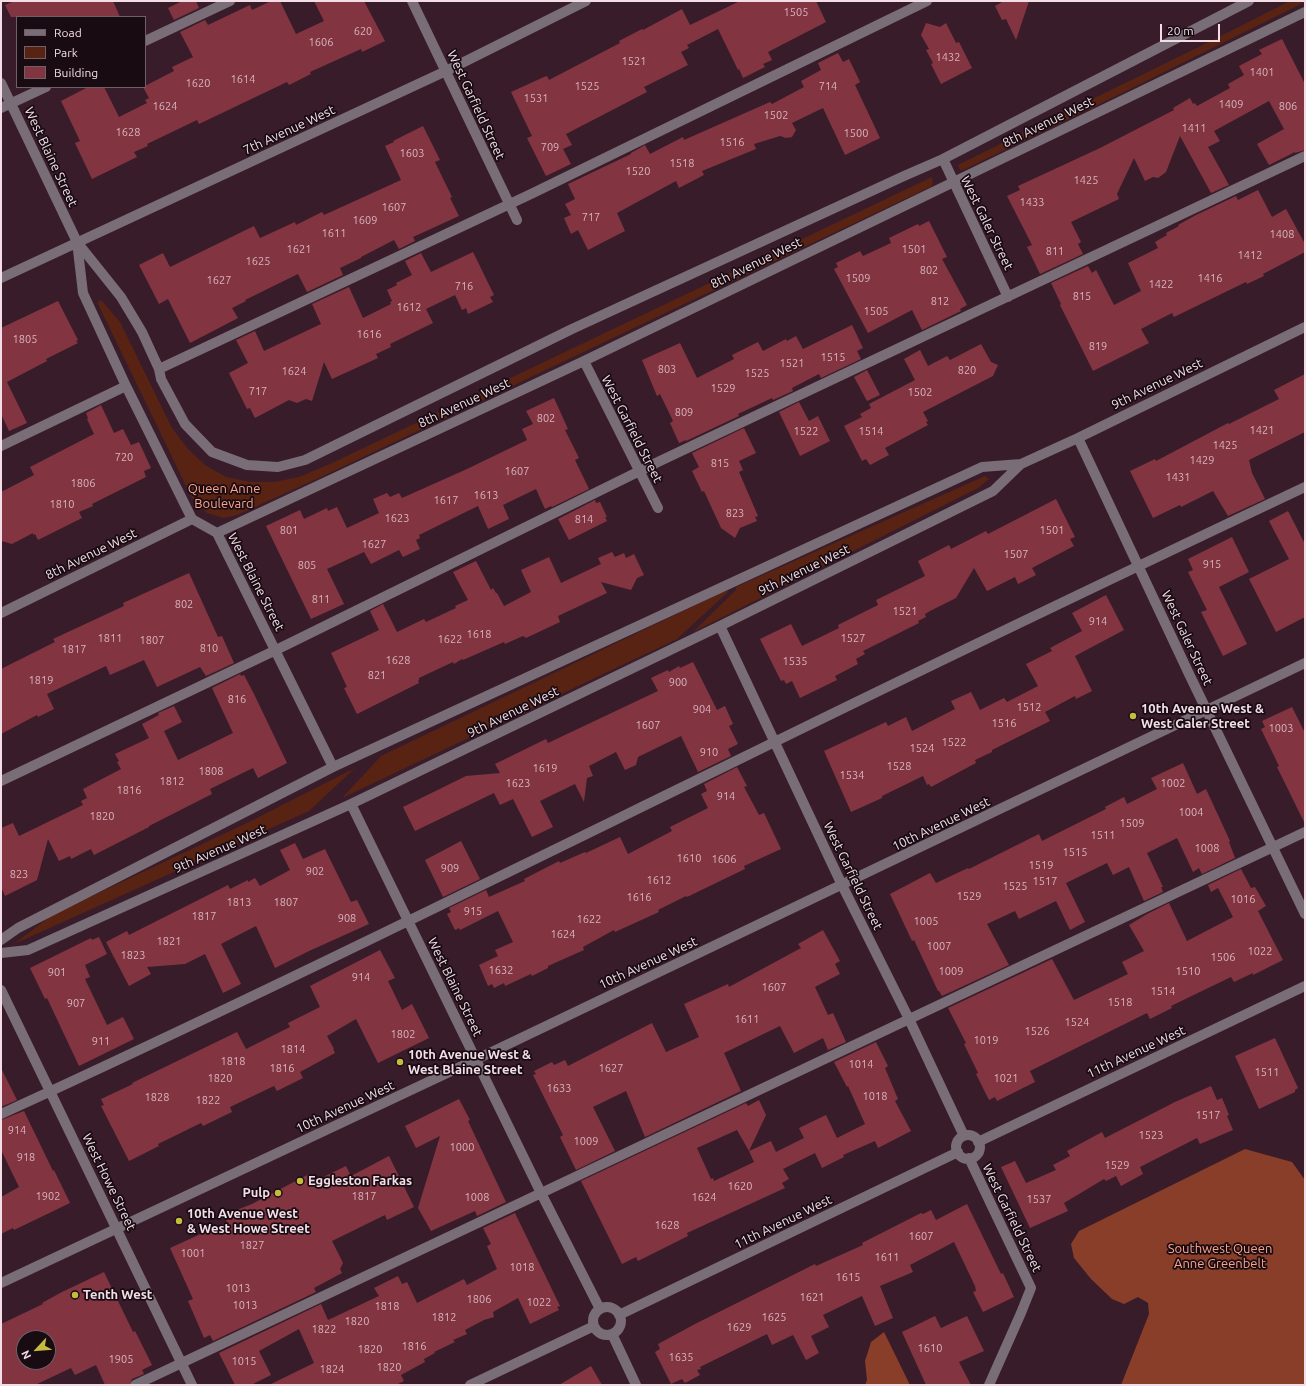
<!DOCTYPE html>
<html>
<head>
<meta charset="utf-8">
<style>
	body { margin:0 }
	#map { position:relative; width:1306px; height:1386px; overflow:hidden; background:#391c2a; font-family:Ubuntu,sans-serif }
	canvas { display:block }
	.frame { position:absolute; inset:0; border:2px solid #f3dee7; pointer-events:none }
	.legend { position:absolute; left:16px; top:16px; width:130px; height:72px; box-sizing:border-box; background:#180b11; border:1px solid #705f67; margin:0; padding:5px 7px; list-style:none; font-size:12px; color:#f3dee7 }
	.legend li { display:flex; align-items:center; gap:8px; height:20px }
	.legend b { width:20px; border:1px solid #705f67 }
	.north { position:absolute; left:16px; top:1330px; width:40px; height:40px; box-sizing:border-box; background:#180b11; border:1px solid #705f67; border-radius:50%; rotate:244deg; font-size:11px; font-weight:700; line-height:16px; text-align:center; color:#f3dee7 }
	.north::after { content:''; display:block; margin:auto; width:14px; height:18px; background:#c4bc3e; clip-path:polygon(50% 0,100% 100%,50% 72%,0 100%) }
	.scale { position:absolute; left:1160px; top:24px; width:60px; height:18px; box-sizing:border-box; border:2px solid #f3dee7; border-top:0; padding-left:5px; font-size:12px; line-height:14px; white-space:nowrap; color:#f3dee7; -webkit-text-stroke:3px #180b11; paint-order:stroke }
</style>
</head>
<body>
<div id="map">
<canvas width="1306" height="1386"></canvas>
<div class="frame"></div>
<ul class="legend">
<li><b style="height:5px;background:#796d78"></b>Road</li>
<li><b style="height:11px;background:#592313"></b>Park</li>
<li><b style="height:11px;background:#823541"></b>Building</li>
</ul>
<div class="north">N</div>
<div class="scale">20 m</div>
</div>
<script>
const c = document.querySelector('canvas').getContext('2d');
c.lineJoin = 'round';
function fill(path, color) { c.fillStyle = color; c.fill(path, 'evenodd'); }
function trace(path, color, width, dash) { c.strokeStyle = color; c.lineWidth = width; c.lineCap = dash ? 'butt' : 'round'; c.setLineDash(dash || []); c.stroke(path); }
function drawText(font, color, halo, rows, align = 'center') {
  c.font = font + ' Ubuntu,sans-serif'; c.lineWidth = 3.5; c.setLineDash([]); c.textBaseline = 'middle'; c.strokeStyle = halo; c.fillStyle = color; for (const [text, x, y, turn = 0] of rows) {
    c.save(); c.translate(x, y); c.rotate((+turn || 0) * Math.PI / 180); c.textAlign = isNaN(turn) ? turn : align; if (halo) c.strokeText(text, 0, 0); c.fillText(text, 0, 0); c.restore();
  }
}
const green = new Path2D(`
	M1290,1h15v1l-183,91 -159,77h-3l-2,-5 16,-8 239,-117z
	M932,177l1,7 -3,3 -609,290 -84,38 -13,3 -17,-5 -15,-15 -94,-194 1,-4 3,1 18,21 52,106 16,21 17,16 21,12 25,5h23l25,-5 31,-13z
	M985,476l4,3 -11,9 -285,144 43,-42v-3z
	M727,590l1,2 -51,47 -335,159 39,-42z
	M355,768l-46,43 -295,133 38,-29 199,-94z`);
const forest = new Path2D(`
	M1245,1149l47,13 13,18v205h-184l28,-71 -1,-11 -10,-6 -14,7 -12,-5 -21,-20 -17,-21 -3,-14 8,-13z
	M884,1332l26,53h-45l2,-5 -2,-19 6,-19z`);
const building = new Path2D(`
	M14,1h99l7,16h-109l-6,-12z
	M182,1h14l3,7 -25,12 -6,-12z
	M271,1h9l16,33 28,-13 -10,-20h50l21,40 -23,11 -1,-3 -51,23 1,2 -22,11 -2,-3 -88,42 -2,-4 -50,24 1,2 -14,6 3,5 -45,22 -17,-36 5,-2 -19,-40 27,-14h16l15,30 28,-14 -2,-3 4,-2 -6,-11 31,-16 -2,-4 21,-10 -13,-25 25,-12 3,5 42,-20 2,5z
	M740,1h76l10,21 -58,30 4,8 -9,4 2,3 -22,11 -4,-9 -1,1 -20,-41 -31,16 2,3 -8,4 7,13 -44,22 3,5 -81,42 6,11 -9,4 8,15 -25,12 -19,-38 5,-2 -21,-44 33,-15 3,-1 2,4 71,-37 -1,-2 23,-12 1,1 39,-21 8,16z
	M1004,1h25l-13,39 -10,-21 -4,1 -7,-14z
	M926,23l14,4 6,-4 10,20 3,-1 13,26 -31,16 -10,-20 2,-1 -7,-13 3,-1 -8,-14z
	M1282,39l23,45v66l-10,3v-1l-26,13 -12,-21 27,-15 -15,-28 -55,30 6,10 -12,6 21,38 -18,8 -31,-57 -14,36 -8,6 -5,-1 -8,4 -11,-23 -17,36 2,5 -48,23 10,20 -3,2 5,10 -43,20 -13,-27 5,-2 -25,-49 13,-6 -2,-4 82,-38 74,-38 -1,-2 17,-10 3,6 2,-1 2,3 33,-18 -2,-4 16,-9 -5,-9 23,-12 -3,-4z
	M838,53l5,9 6,-3 11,23 -5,3 25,53 -35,17 -22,-47 -31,15 4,7 -4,7 -6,1 -6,-2 -26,8 2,5 -54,22 2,4 -25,13 -3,-7 -59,32 8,18 -37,19 -10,-20 -7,4 -7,-16 7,-3 -6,-11 10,-5 -7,-15 63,-30v-1l14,-8 5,9 33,-17 1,3 86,-38 2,2 32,-17 -3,-6 20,-11 -3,-7z
	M423,126l17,34 -5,2 17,35 -2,1 9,18 -46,21 2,4 -16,8 -5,-9 -33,17v1l-21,10 3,7 -36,17 -9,-18 -53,26 1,1 -14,7 6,10 -48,25 -22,-44 -9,5 -20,-39 24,-12 7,14 84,-41 6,12 35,-16 1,3 26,-13 2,3 77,-35 -16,-34 9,-4 -1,-1z
	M1258,190l14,27 14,-8 19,35v8l-42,22 1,2 -17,8 -1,-2 -72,35 -2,-4 -31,16 8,14 -56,28 -33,-66 1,-1 -10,-21 37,-17 4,7 4,-3 18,35 27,-14 -13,-28 30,-15 -3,-6 12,-7 -1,-2 13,-7 -1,-1 18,-10 40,-19 2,4z
	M929,221l18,36 -5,2 25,46 -7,4 1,2 -39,19 -10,-20 -44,23 -34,-64 4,-2 -2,-4 24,-12 3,5 28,-13 -2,-5 29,-14 1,2z
	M473,252l21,43 -4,2 3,5 -25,12 -2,-6 -4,2 -7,-15 -29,14 7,14 -43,21 1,3 -15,7 2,4 -46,21 -8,-17 -12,39 -6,-2 -9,4 -8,-3 -34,18 -5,-10 -3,1 -18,-36 19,-10 -12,-23 19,-9 9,20 57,-27 -9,-20 37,-17 14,31 28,-14 -1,-2 2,-1 -5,-11 10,-5 -1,-2 16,-8 -7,-14 16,-8 10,19z
	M58,301l20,39 -2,1 2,2 -32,16 1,2 -40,21 20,41 -18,8 -8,-17v-86z
	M852,325l11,23 -6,3 4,8 -40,19 -2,-4 -27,14 1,3 -20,9 -1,-2 -34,16 1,2 -53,25v-1l-7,3 -9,-20 3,-2 -13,-27 -3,2 -15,-36 38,-17 17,35 37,-19 -2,-4 26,-13 5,9 23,-12 1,2 9,-5 7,13z
	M981,344l10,18 7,3 -5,11 -70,36 5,9 -2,1 2,3 -43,23 4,7 -19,10 -4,-6 -4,2 -18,-35 18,-9 -2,-3 11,-6 -2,-4 46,-24 -11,-21 16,-9 8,16 19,-10 3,4z
	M867,370l13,25 -13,6 -13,-24z
	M1305,374v58l-56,28 3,13 13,26 -37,17 -15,-25 -32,16 -1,-2 -27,13 -23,-47 25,-12 1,2 72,-38 1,1 50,-25 -5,-9z
	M554,398l14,31 -3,1 14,28 -4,2 14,29 -37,18 -1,-1 -6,3 -9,-20 -33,16 6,14 -21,10 -10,-23 -59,29 1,3 -4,2 4,9 -17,8 -4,-7 -28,14 -7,-12 -37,17 17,35 -33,15 -45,-93 34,-16 4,9 23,-11 1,3 9,-4 10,21 32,-15 -6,-14 14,-6 3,4 9,-4 3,5 65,-29 60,-29 -5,-11 11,-5 -7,-13z
	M799,402l10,19 9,-5 12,25 -30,15 -21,-44z
	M101,405l13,28 9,-4 8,16 8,-3 12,26 -7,3 2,6 -54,27 1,2 -14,6 3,6 -44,22 -3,-6 -2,1v-2l-21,11 -11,-3v-49l33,-17 -4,-8 64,-33 -7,-15 1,-1 -2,-5z
	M744,428l12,25 -17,8 4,9 -4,2 19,44 -3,1 2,4 -17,7 -5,10 -14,-10 -17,-37 -2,1 -10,-21 7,-4 -7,-14z
	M1056,499l19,38 -5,2 4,7 -40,21 -2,1 4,7 -18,9 -3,-7 -28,14 -13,-23 -18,30 -26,13 -5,3 1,3 -8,4 1,2 -56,28 2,3 -9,5 2,5 -23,12 2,4 -37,18 -8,-17 -6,3 -2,-4 -3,1 -21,-42 31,-15 11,22 37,-18 -1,-3 40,-20 -2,-5 49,-24 -7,-15 31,-16 2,4 35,-18 2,3z
	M595,500l1,3 4,-1 7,15h-2l2,4 -38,19 -11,-21z
	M1288,511l17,33v73l-29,15 -27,-53 40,-20 -20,-38z
	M1232,537l17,35 -30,15 28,57 -24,12 -22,-44 6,-2 -19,-38 5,-2 -5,-11z
	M612,552l3,5 9,-4 2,5 8,-4 10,21 -7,3 -6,12 -30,-8 6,11 -49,23 2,6 -34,16 -3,-2 -18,8 -1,-2 -41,18 -1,-1 -8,5 -1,-2 -34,16v2h-1l1,3 -62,31 -13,-26 3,-1 -16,-34 48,-23 -9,-19 13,-7 14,28 27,-13 2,3 30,-14 -1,-2 13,-6 -15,-28 23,-11 15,29 2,-2 3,5h1l7,13 27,-14 -10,-22 28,-13 12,26 40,-19 -3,-6z
	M189,573l29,64 4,-1 12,27 -28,13 -6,-9 -43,20 -13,-27 -34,15 -4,-9 -59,28 7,15 -16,8 -1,-2 -36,19v-65l54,-27 -2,-3 71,-33 -1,-3z
	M1106,595l18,35 -49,26 17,35 -16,8 -1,-3 -30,16 5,9 -58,29v2l-17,8 1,3 -45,24 -2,-3 -2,1 -4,-9 -41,20v2l-31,14 -27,-61 62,-29 2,4 18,-9 6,14 43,-22 -4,-8 20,-9 9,18 24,-12 3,4 31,-16 -12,-22 26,-13 -2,-3 32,-17 -10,-18z
	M693,662l24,48 8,-4 8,18 -4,2 9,18 -10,5 3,7 -33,16 -17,-36 -43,21 -2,8 -11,5 -9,-18 -27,14 4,10 -6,2 -3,24 -9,-18 -35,17 13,26 -21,10 -19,-38 -13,6 -6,-12 -79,38 -12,-24 63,-31 34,-3 -5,-9 51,-25 2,4 110,-52 -7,-13 17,-8 1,2 10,-6 1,2z
	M240,674l1,2 3,-1 10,19 33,69 -29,15 -5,-10 -43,21 2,5 -63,32v1l-55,28 -3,-6 -20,10 -1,-3 -11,5 -11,-22 -11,41 -32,16 -4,-9v-59l12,-5 6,13 64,-31 -2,-4 6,-3 -4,-9 38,-20 -4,-7 2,-1 -4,-7 34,-16 -7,-14 17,-9 -1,-2 16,-7 8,16 -18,9 14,29 55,-27 -21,-45z
	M1292,707l13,26v91l-28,-57 2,-1 -18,-37 4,-2 -3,-6z
	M1183,763l14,31 9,-5 24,52 -1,1 6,16 -33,16 -3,-6 -6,4 -16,-34 -30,15 16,34h-2l2,5 -19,9 -15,-34 -16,8 -6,-12 -41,20 19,39 -15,8 -14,-29 -37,18 -4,-8 -28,13 22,41 -67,31 -3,-5h-1l-24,-51 -2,1 -22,-47 40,-21 6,10 32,-15 1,1 70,-35 3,7 64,-32 -1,-2 19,-10 3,7 30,-15 -6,-11z
	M737,767l10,19 -3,1 15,28 5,-2 17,36 -37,17 1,3 -58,28 -1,-1 -28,14 1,2 -44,20 -1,-2 -31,17 1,3 -36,16v2l-16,8 -1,-2 -26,12 -1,-3 -10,5 -2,-4 -4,2 -9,-21 19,-9 -3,-6 18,-8 -15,-31 -38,19 -1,-2 -4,2 -8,-16 4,-2 -2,-4 37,-18 3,7 36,-16 -1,-2 35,-18 1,2 25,-11 1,1 34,-16 8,17 44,-23 -2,-4 38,-19 -7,-14 6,-3 -3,-7z
	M461,841l19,38 -37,18 -18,-37z
	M295,843l8,16 22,-10 26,53 6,-2 12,24 -60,27 -34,17 -19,-42 -35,18 20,40 -18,9 -18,-39 -20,10 -38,3 4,7 -22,12 -23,-44 21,-11 2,4 99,-50 2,4 18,-9v2l7,-4 5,8 30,-16 -10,-20z
	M1241,869l10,19 4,-1 11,19 -8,5 25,49 -30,15v-2l-19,9 -3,-5 -60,29 1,2 -22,11 -3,-6 -117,58 5,11 -38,19 -2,-4 -6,3 -13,-26 2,-1 -14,-29 2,-1 -18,-35 104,-49 22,41 54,-26 -6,-12 22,-11 -15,-26 18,-11 22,-11 18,38 46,-24 -15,-29 -7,4 -3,-7z
	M823,930l17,31 -5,3 5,10 -25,13 13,28 5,-2 13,29 -18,8 -5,-12 -29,15 -14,-27 -56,27 17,38 -96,46 -19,-46 -33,16 22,44 -39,19 -16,-33 3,-2 -30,-60 3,-1 -2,-3 18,-9 2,3 11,-5 3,6 84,-43 14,29 33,-15 -15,-33 44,-20 1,3 72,-39 -3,-4z
	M99,937l8,17 -22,11 5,12 -5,2 22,46 16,-8 11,22 -55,27 -32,-68 -2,1 -15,-31 61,-30 1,2z
	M380,950l15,28 -7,3 14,29 10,-6 17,34 -51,25 -22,-44 -29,17 7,13h-1l2,4 -35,19 3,6 -26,13 -3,-5 -44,21 2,5 -29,14 -2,-3 -43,21 1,2 -30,15 -28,-55 3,-1 -3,-6 32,-15 -1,-1 105,-51 9,17 44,-22 -2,-4 32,-16 -10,-21z
	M1275,1038l23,50 -3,2v2l-36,17 -24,-53z
	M876,1042l12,24 -3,2 13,31 -3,2 16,30 -33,17 -3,-7 -32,14 1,2 -22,11 -7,-15 -32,16 6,10 -7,4 3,5 -98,45 1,3 -50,25 -2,-4 -14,7 -41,-83 165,-78 2,3 11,-6 7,15 -17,36 -12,-21 -40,18 14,31 2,-1 1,3 40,-19 -5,-11 22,-10 5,11 28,-14 -5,-10 27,-13 11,23 28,-14 -17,-38 -1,1 -13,-25z
	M1,1068l16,32 -16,7z
	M1211,1086l6,14 5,-2 7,17 -2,1 6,14 -33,14 -3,-6 -57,29 3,7 -22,12 -5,-10 -10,5 -2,-2 -40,24 4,8 -38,17 -29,-61 14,-6 11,22 30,-13 -3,-5 17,-9 -3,-5 35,-19 3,6 70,-36z
	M459,1099l11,21 -2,1 38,81 -29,14 -2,-5 -44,20 -13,-23 22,-72 -24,12 -11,-22z
	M24,1111l29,60 1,-1 16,33 -56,27 -1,-2 -12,6v-37l18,-10 -18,-37v-30z
	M389,1156l25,51 -27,13 -2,-5 -53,26 11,22 -3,6 2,4 -28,15 2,4 -103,49 -3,-6 -6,3 -16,-37 5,-2 -23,-51 57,-26 -3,-7 28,-11 57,-30 4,8 33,-16 5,10z
	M967,1204l34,70 2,-1 11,24 -31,15 -10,-20 3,-1 -1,-5 -21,-44 -44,23 3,7 -33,14 13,32 -18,8 -13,-30 -39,19 6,12 -18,9 8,17 -13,7 -13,-25 -21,10 -5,-11 -67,33 1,2 -4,1 3,5 -15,8 -3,-4 -11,5 -16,-32 5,-3 -2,-5 37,-20 120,-60 1,2 47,-21 -1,-2 59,-30 2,1 8,-4 5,10z
	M515,1213l45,93 -3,1 2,3 -29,14 -12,-26 -25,14 1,5 -10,3 -19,10 2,4 -14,6 2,2 -21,10 1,1 -11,6 1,3 -24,13 3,6 -8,4h-127l45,-22 -15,-34 -40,22 12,24 -20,10h-16l-16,-32 102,-49 7,16 51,-24 -5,-8 24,-12 4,8 5,-2 10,21 47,-24 3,6 30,-16 -10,-23 4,-2 -8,-16z
	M104,1272l29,60 2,-1 17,34 -10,5 2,4 -12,5 -3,6h-24l-9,-20 -21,10 -4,-7 -36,17h-34v-61l42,-20 -1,-1 18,-10zM24,1338h24v24h-24z
	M935,1316l6,12 26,-12 17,35 -25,11 12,23h-45l-24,-53z
	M591,1366l11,19h-43z`);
const minor = new Path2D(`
	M412,1l105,219
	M145,41l85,-40
	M1,83l76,159 44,55 21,35 17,37 2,10 24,45 27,28 35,13 31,2 27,-7 267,-131 332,-153 39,-17 306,-158
	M1,108l45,-21
	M943,159l65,138
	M77,242l6,51 43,93 66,133 25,14 116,234
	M1,278l445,-207 140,-70
	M584,361l74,147
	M159,369l372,-175 396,-193
	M1078,438l112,238 115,238
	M1,446l125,-60
	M217,533l367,-172 721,-349
	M1,613l191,-94
	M720,626l122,259 67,134 55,117
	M1,781l275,-131 384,-189 645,-305
	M351,804l190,389 59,116
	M1,940l17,-12 315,-161 649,-300 39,-3
	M1,953l27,-3 323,-146 369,-178 273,-135 28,-27 57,-26 227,-111
	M1,990l191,395
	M1,1114c251,-115 499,-238 747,-359 185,-91 371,-180 557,-268
	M956 1147a12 12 0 1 1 24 0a12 12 0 1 1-24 0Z
	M978,1142l327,-156
	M969,1158l62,130 -10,25 -32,72
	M1,1283l495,-233 809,-387
	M593 1321a14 14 0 1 1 28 0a14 14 0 1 1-28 0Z
	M619,1315l339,-163
	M612,1334l24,51
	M135,1385l1170,-553
	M470,1385l124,-59`);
const markers = [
	[1133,716,4,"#c4bc3e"],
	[400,1062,4,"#c4bc3e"],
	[300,1181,4,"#c4bc3e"],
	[278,1193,4,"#c4bc3e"],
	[179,1221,4,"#c4bc3e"],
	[75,1295,4,"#c4bc3e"]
];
const numberNames = [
	["1505",796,12],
	["620",363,31],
	["1606",321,42],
	["1432",948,57],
	["1521",634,61],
	["1401",1262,72],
	["1614",243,79],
	["1620",198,83],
	["1525",587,86],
	["714",828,86],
	["1531",536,98],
	["1409",1231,104],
	["1624",165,106],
	["806",1288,106],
	["1502",776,115],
	["1411",1194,128],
	["1628",128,132],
	["1500",856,133],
	["1516",732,142],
	["709",550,147],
	["1603",412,153],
	["1518",682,163],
	["1520",638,171],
	["1425",1086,180],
	["1433",1032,202],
	["1607",394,207],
	["717",591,217],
	["1609",365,220],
	["1611",334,233],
	["1408",1282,234],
	["1621",299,249],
	["1501",914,249],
	["811",1055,251],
	["1412",1250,255],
	["1625",258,261],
	["802",929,270],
	["1509",858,278],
	["1416",1210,278],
	["1627",219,280],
	["1422",1161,284],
	["716",464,286],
	["815",1082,296],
	["812",940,301],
	["1612",409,307],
	["1505",876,311],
	["1616",369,334],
	["1805",25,339],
	["819",1098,346],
	["1515",833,357],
	["1521",792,363],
	["803",667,369],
	["820",967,370],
	["1624",294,371],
	["1525",757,373],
	["1529",723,388],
	["717",258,391],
	["1502",920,392],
	["809",684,412],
	["802",546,418],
	["1421",1262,430],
	["1522",806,431],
	["1514",871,431],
	["1425",1225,445],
	["720",124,457],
	["1429",1202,460],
	["815",720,463],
	["1607",517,471],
	["1431",1178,477],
	["1806",83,483],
	["1613",486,495],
	["1617",446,500],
	["1810",62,504],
	["823",735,513],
	["1623",397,518],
	["814",584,519],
	["801",289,530],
	["1501",1052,530],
	["1627",374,544],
	["1507",1016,554],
	["915",1212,564],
	["805",307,565],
	["811",321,599],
	["802",184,604],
	["1521",905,611],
	["914",1098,621],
	["1618",479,634],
	["1811",110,638],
	["1527",853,638],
	["1622",450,639],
	["1807",152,640],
	["810",209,648],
	["1817",74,649],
	["1628",398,660],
	["1535",795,661],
	["821",377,675],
	["1819",41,680],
	["900",678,682],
	["816",237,699],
	["1512",1029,707],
	["904",702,709],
	["1516",1004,723],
	["1607",648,725],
	["1003",1281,728],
	["1522",954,742],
	["1524",922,748],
	["910",709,752],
	["1528",899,766],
	["1619",545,768],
	["1808",211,771],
	["1534",852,775],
	["1812",172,781],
	["1623",518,783],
	["1002",1173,783],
	["1816",129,790],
	["914",726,796],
	["1004",1191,812],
	["1820",102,816],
	["1509",1132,823],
	["1511",1103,835],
	["1008",1207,848],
	["1515",1075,852],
	["1610",689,858],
	["1606",724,859],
	["1519",1041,865],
	["909",450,868],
	["902",315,871],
	["823",19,874],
	["1612",659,880],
	["1517",1045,881],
	["1525",1015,886],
	["1529",969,896],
	["1616",639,897],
	["1016",1243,899],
	["1813",239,902],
	["1807",286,902],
	["915",473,911],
	["1817",204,916],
	["908",347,918],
	["1622",589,919],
	["1005",926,921],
	["1624",563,934],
	["1821",169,941],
	["1007",939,946],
	["1022",1260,951],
	["1823",133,955],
	["1506",1223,957],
	["1632",501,970],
	["1009",951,971],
	["1510",1188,971],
	["901",57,972],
	["914",361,977],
	["1607",774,987],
	["1514",1163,991],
	["1518",1120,1002],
	["907",76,1003],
	["1611",747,1019],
	["1524",1077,1022],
	["1526",1037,1031],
	["1802",403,1034],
	["1019",986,1040],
	["911",101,1041],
	["1814",293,1049],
	["1818",233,1061],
	["1014",861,1064],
	["1816",282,1068],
	["1627",611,1068],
	["1511",1267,1072],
	["1820",220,1078],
	["1021",1006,1078],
	["1633",559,1088],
	["1018",875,1096],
	["1828",157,1097],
	["1822",208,1100],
	["1517",1208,1115],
	["914",17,1130],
	["1523",1151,1135],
	["1009",586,1141],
	["1000",462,1147],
	["918",26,1157],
	["1529",1117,1165],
	["1620",740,1186],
	["1902",48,1196],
	["1817",364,1196],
	["1008",477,1197],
	["1624",704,1197],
	["1537",1039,1199],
	["1628",667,1225],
	["1607",921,1236],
	["1827",252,1245],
	["1001",193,1253],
	["1611",887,1257],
	["1018",522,1267],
	["1615",848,1277],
	["1013",238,1288],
	["1621",812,1297],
	["1806",479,1299],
	["1022",539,1302],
	["1013",245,1305],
	["1818",387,1306],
	["1812",444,1317],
	["1625",774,1317],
	["1820",357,1321],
	["1629",739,1327],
	["1822",324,1329],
	["1816",414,1346],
	["1610",930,1348],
	["1820",370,1349],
	["1635",681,1357],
	["1905",121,1359],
	["1015",244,1361],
	["1820",389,1367],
	["1824",332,1369]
];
const streetNames = [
	["West Garfield Street",476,105,65],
	["8th Avenue West",1048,122,-26],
	["7th Avenue West",289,130,-25],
	["West Blaine Street",51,157,65],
	["West Galer Street",987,223,64],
	["8th Avenue West",756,263,-26],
	["9th Avenue West",1157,384,-26],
	["8th Avenue West",464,403,-25],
	["West Garfield Street",632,429,63],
	["8th Avenue West",91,554,-26],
	["9th Avenue West",804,570,-26],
	["West Blaine Street",256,582,63],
	["West Galer Street",1187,638,65],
	["9th Avenue West",513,712,-26],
	["10th Avenue West",941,824,-26],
	["9th Avenue West",220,849,-24],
	["West Garfield Street",853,876,64],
	["10th Avenue West",648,963,-25],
	["West Blaine Street",455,987,64],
	["11th Avenue West",1136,1052,-25],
	["10th Avenue West",345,1107,-25],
	["West Howe Street",109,1182,64],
	["West Garfield Street",1012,1218,64],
	["11th Avenue West",783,1222,-26]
];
const parkNames = [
	["Queen Anne",224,489],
	["Boulevard",224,504],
	["Southwest Queen",1220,1249],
	["Anne Greenbelt",1220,1264]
];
const poiNames = [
	["10th Avenue West &",1141,709],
	["West Galer Street",1141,724],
	["10th Avenue West &",408,1055],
	["West Blaine Street",408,1070],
	["Eggleston Farkas",308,1181],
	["Pulp",270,1193,"right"],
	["10th Avenue West",187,1214],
	["& West Howe Street",187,1229],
	["Tenth West",83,1295]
];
fill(green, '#592313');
fill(forest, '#883e29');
fill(building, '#823541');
trace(minor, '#796d78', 10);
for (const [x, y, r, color] of markers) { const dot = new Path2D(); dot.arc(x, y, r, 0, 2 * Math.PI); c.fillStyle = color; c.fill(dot); trace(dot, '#180b11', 1.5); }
drawText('11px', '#d7b4be', null, numberNames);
drawText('13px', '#f3dee7', '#180b11', streetNames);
drawText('13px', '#fba48c', '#180b11', parkNames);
drawText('bold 13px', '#f3dee7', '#180b11', poiNames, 'left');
</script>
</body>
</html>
